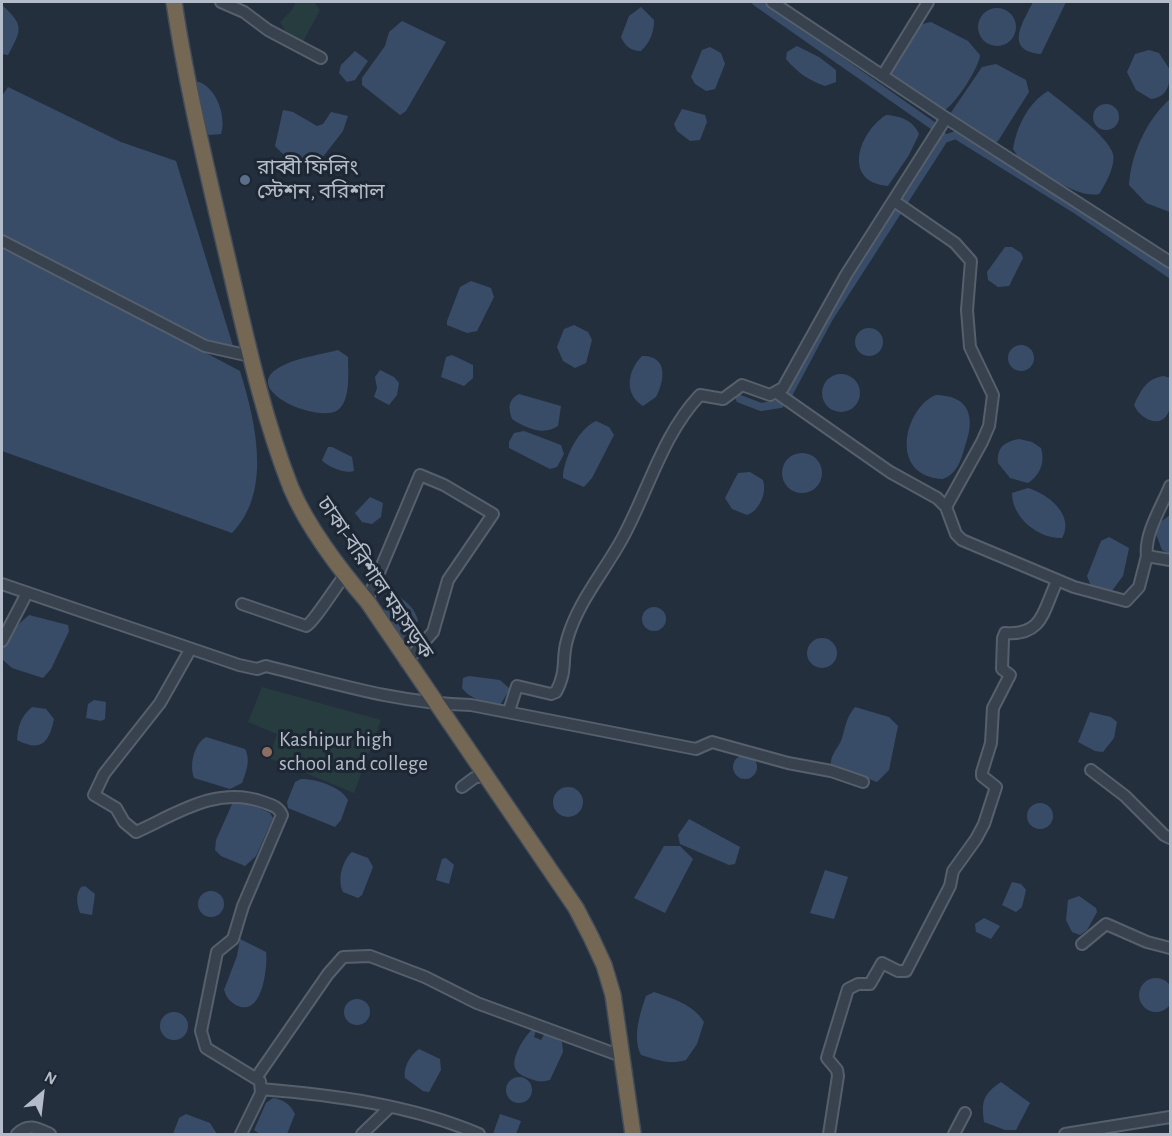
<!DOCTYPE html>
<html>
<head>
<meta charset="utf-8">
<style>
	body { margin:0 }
	#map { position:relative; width:1172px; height:1136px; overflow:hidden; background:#242f3e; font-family:"Alegreya Sans",sans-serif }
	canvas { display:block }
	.frame { position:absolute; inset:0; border:3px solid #b4bcc9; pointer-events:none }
	.north { position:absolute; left:12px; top:1064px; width:60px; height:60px; -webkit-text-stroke:4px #1d2633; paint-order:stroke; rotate:28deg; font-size:16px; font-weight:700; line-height:24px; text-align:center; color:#b4bcc9 }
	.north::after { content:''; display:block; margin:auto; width:21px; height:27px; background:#b4bcc9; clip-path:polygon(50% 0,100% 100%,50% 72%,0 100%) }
</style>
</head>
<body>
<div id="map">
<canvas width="1172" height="1136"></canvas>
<div class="frame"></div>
<div class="north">N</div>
</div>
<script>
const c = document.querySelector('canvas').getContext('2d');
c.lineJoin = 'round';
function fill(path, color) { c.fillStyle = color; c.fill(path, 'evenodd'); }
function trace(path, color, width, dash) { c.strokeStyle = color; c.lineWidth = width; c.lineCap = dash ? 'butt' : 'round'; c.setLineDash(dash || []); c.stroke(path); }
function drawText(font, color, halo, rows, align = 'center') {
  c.font = font + ' "Alegreya Sans","Noto Sans Bengali",sans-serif'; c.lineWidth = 6; c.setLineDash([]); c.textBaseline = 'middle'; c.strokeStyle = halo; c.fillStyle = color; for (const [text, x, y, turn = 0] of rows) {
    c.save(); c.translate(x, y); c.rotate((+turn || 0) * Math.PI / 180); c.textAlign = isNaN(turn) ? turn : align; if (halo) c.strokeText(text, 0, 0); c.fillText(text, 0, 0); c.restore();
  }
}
const green = new Path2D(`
	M295,2h19l6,8 -17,32 -10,2 -13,-22 13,-13z
	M262,687l119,33 -27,73 -85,-35 8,-24 -29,-12z`);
const water = new Path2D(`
	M1033,2h33l-25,52c-38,-3 -18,-32 -8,-52z
	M2,5c22,20 20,24 6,50l-6,-1z
	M641,7l13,13c0,13 -4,22 -13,31 -10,0 -16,-5 -20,-14l8,-21z
	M978 27a19 19 0 1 1 38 0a19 19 0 1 1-38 0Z
	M402,21l44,21 -40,69 -6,4 -38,-30v-7l23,-32 4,-14z
	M931,22l37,19 12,14c-1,13 -24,48 -35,55l-55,-35c4,-18 20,-51 41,-53z
	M797,46l22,11 17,13v12l-11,4c-17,-6 -28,-14 -39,-27l1,-7z
	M710,47l11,6 4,11 -10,25 -9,2 -11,-7 -4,-7 11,-27z
	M1149,50l10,3 11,17c0,14 -2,27 -19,29l-15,-9 -9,-18 8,-18z
	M355,51l13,10 -13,19 -8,2 -8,-9 2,-8z
	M996,64l30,16 3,12 -31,49 -6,3 -40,-25 -2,-5 32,-47z
	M195,81c20,3 32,34 26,53l-11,1 -8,-3 -2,-16 2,-7z
	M8,87l113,55 55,19 57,185 -5,4 -226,-114v-140z
	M1048,91c16,13 60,45 65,63 3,11 -8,31 -14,40 -23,5 -61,-25 -81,-37l-5,-8c4,-23 15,-46 35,-58z
	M1170,99v113l-24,-9 -17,-18c2,-31 18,-66 41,-86z
	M1093 117a13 13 0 1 1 26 0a13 13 0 1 1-26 0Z
	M682,109l23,6 2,7 -7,18 -10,1 -13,-10 -3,-7z
	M283,110l10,2 24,14 6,-2 8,-12 17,4 -5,15 -28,36 -30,-11 -10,-10z
	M886,115c14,1 27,5 33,19l-10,21 -21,31c-47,-4 -29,-54 -2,-71z
	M1005,247h7l9,6 2,5 -14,28 -11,1 -10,-7 -1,-8z
	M2,249l85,41 153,81c15,49 33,120 -8,162l-230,-82z
	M471,281l20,7 3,9 -17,34 -10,2 -20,-8v-4l13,-34z
	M574,325l14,7 4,8 -6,23 -11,5 -12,-7 -6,-14 7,-18z
	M855 342a14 14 0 1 1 28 0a14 14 0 1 1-28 0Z
	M1008 358a13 13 0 1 1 26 0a13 13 0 1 1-26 0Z
	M338,350l10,7c0,14 3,43 -10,53 -20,14 -105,-22 -54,-45 16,-8 36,-10 54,-15z
	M452,355l21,10v13l-9,8 -23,-9 5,-20z
	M642,356c26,0 23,23 14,41l-13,9c-20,-12 -15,-36 -1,-50z
	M380,370l14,7 5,6 -2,12 -8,10 -15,-8 3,-9 -2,-11z
	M822 393a19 19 0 1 1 38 0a19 19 0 1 1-38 0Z
	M1164,376l6,2c1,9 2,21 0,29 -5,24 -29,14 -36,-2 7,-15 13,-27 30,-29z
	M519,394l42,12 -3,20c-14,10 -33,2 -46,-7 -4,-11 -4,-19 7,-25z
	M936,395c35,1 39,23 29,51 -4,14 -7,27 -22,33 -57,-3 -37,-73 -7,-84z
	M596,421l13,6 5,8 -22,43 -8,9 -21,-9c0,-18 15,-49 33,-57z
	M524,431l37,14 3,9 -7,13 -7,2 -41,-21v-6l5,-9z
	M1019,439l13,3 9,6c4,14 0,26 -13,35l-18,-5 -12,-15c-2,-15 7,-22 21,-24z
	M328,447h4l20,10 2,14c-8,3 -27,-4 -32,-11z
	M782 473a20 20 0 1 1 40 0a20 20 0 1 1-40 0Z
	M750,472l13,8c4,13 -3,30 -16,35l-15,-6 -7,-11 13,-25z
	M1028,488c20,6 47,27 34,50 -23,1 -50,-20 -50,-45z
	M370,497l13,6 -2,14 -9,7 -10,-2 -7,-9z
	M1170,515v39l-8,-4 -6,-16 3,-11z
	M1109,537l20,11 -6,28 -12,16 -19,-3 -5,-13 14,-35z
	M392,594c11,3 24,15 26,27l-15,18c-14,-10 -28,-31 -11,-45z
	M642 619a12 12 0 1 1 24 0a12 12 0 1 1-24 0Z
	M29,615l39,10 1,6 -18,38 -8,9 -31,-10 -10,-9c-1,-17 14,-33 27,-44z
	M807 653a15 15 0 1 1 30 0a15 15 0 1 1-30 0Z
	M469,676l31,4 10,9 -10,16c-13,0 -31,-7 -38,-17l1,-10z
	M94,700l12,2 -1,17 -4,2 -15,-3 2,-14z
	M32,707l14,2 8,10c-5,25 -14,33 -37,21 1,-14 4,-24 15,-33z
	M855,707l34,10 9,9 -9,44 -12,12 -46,-17c-1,-11 8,-17 11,-27 4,-13 4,-20 13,-31z
	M1090,712l21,5 6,5 -3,16 -11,14 -8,-1 -17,-9z
	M206,737l39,12c6,11 1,23 -3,34l-12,6 -36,-11c-5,-13 0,-34 12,-41z
	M733 767a12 12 0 1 1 24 0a12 12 0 1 1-24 0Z
	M301,779c15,0 39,7 47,21l-7,20 -6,7 -47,-19 -1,-6 8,-20z
	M553 802a15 15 0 1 1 30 0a15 15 0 1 1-30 0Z
	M244,801l26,12 3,5 -17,38 -11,10 -24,-10 -6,-6 1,-10 17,-38z
	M1027 816a13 13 0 1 1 26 0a13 13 0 1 1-26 0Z
	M689,819l51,28 -5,17 -6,1 -49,-21 -2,-9z
	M664,846h16l13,13 -28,54 -31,-15z
	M352,852l16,6 5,9 -11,28 -4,3 -15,-6c-6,-12 -1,-31 9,-40z
	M446,858l8,7 -5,19 -13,-4 6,-21z
	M825,870l23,7 -14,42 -24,-6z
	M1012,882l9,2 5,6 -4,17 -6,5 -14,-7z
	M85,886l10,8 -3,21 -12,-2c-3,-9 -5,-18 1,-26z
	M198 904a13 13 0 1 1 26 0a13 13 0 1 1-26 0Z
	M1079,896l17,12 1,4 -10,18 -7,5 -8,-3 -6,-12 2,-20z
	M984,918l16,8 -9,13 -15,-7 -1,-8z
	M240,939l26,13c2,15 -4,67 -30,53 -7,-4 -9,-7 -12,-15l13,-34z
	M1139 995a17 17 0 1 1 34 0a17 17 0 1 1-34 0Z
	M654,992c19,7 39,12 50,30l-7,22 -11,16c-16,5 -29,0 -45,-5 -9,-17 -1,-42 5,-59z
	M344 1012a13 13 0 1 1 26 0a13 13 0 1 1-26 0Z
	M160 1026a14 14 0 1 1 28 0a14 14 0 1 1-28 0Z
	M533,1029l3,1 -2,7 7,3 4,-7 17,9 1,10 -13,28c-7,2 -13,2 -19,-1 -6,-2 -14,-5 -16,-11 -4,-10 10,-33 18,-39z
	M419,1049l21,10 1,11 -12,22 -6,-1 -18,-13c-2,-10 5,-23 14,-29z
	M506 1090a13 13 0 1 1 26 0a13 13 0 1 1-26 0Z
	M1001,1082l29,21 -14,27h-11l-21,-8c-3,-20 -1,-28 17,-40z
	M273,1098c11,2 17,6 22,16l-8,20h-27l-6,-4 12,-27z
	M186,1114l24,9 7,11h-44l6,-16z
	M500,1114l21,7 -5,13h-23z`);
const canal = new Path2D(`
	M756,2l176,123
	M944,139l12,-4 119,74 95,65
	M789,393l40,-75 115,-179 -2,-4
	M740,399l21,8 19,-3`);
const minor = new Path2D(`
	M221,2l23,10 24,18 53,28
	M772,2l174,116 224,144
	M883,75l45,-73
	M894,201l61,42 16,18 -4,49 3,37 23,48 -4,31 -7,16 -36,65
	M2,241l203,105 45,10
	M777,393l113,79 47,26 9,9 10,27 6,6 112,47 52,14 13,-14 8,-31 23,4
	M1147,556c-3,-22 15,-50 23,-70
	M2,584l237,81 18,4 9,-3c68,17 134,38 205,39l225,44 16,-7 76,21 43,8 32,11
	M367,601l53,-126 24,10 49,29 -45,66 -15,52 -27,30
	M242,604l64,22c7,-3 31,-41 39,-51
	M2,641l25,-48
	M190,650l-30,53 -56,71 -10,21 22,13 8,14 12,10c40,-18 81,-47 127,-30 8,3 15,4 19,13l-39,91 -10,33 -16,13 -16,79 5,17 54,33 1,12 -20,41
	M509,711l8,-25 34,8 5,-2c12,-23 5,-31 11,-52 10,-37 37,-68 55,-101 26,-47 40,-104 78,-144l23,4 19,-14 28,10 13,-7 63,-113 100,-157
	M1091,770l34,26 39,39 6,3
	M462,787l12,-9 12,-3
	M1082,944l24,-20 41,18 23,6
	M256,1078l72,-104 15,-17 27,-1 55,21 52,26 144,53
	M261,1089c73,6 150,16 218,45
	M17,1134c11,-11 20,-6 33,0
	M362,1134l27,-26
	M829,1134l9,-58 -1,-6 -10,-12 21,-69 10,-5h12l12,-21 16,8h8l44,-85 3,-15 23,-32 8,-15 12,-37 -14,-11v-4l9,-29 2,-35 17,-33 -8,-6 1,-31 2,-5c38,3 38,-22 52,-52
	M954,1134l11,-21
	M1065,1134l105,-17`);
const highway = new Path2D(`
	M174,2c13,86 34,173 54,258 18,77 34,154 63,228 16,38 49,82 76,113l209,307 15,29 13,28 9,30 20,139`);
const markers = [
	[245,180,6,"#5c6f8a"],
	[267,752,6,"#8d6e63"]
];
const poiNames = [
	["রাব্বী ফিলিং",257,168],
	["স্টেশন, বরিশাল",257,192],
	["Kashipur high",279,740],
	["school and college",279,764]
];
const streetNames = [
	["ঢাকা-বরিশাল মহাসড়ক",375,578,56]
];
fill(green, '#263c3f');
fill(water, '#394c67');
trace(canal, '#394c67', 8);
trace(minor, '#565f6c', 14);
trace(highway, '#434c59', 18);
trace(minor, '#38414e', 10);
trace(highway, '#746855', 15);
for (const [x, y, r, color] of markers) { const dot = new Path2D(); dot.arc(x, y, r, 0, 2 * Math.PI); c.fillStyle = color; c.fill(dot); trace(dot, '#1d2633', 2); }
drawText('21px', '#b4bcc9', '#1d2633', poiNames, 'left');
drawText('21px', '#b4bcc9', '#1d2633', streetNames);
</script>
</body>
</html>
